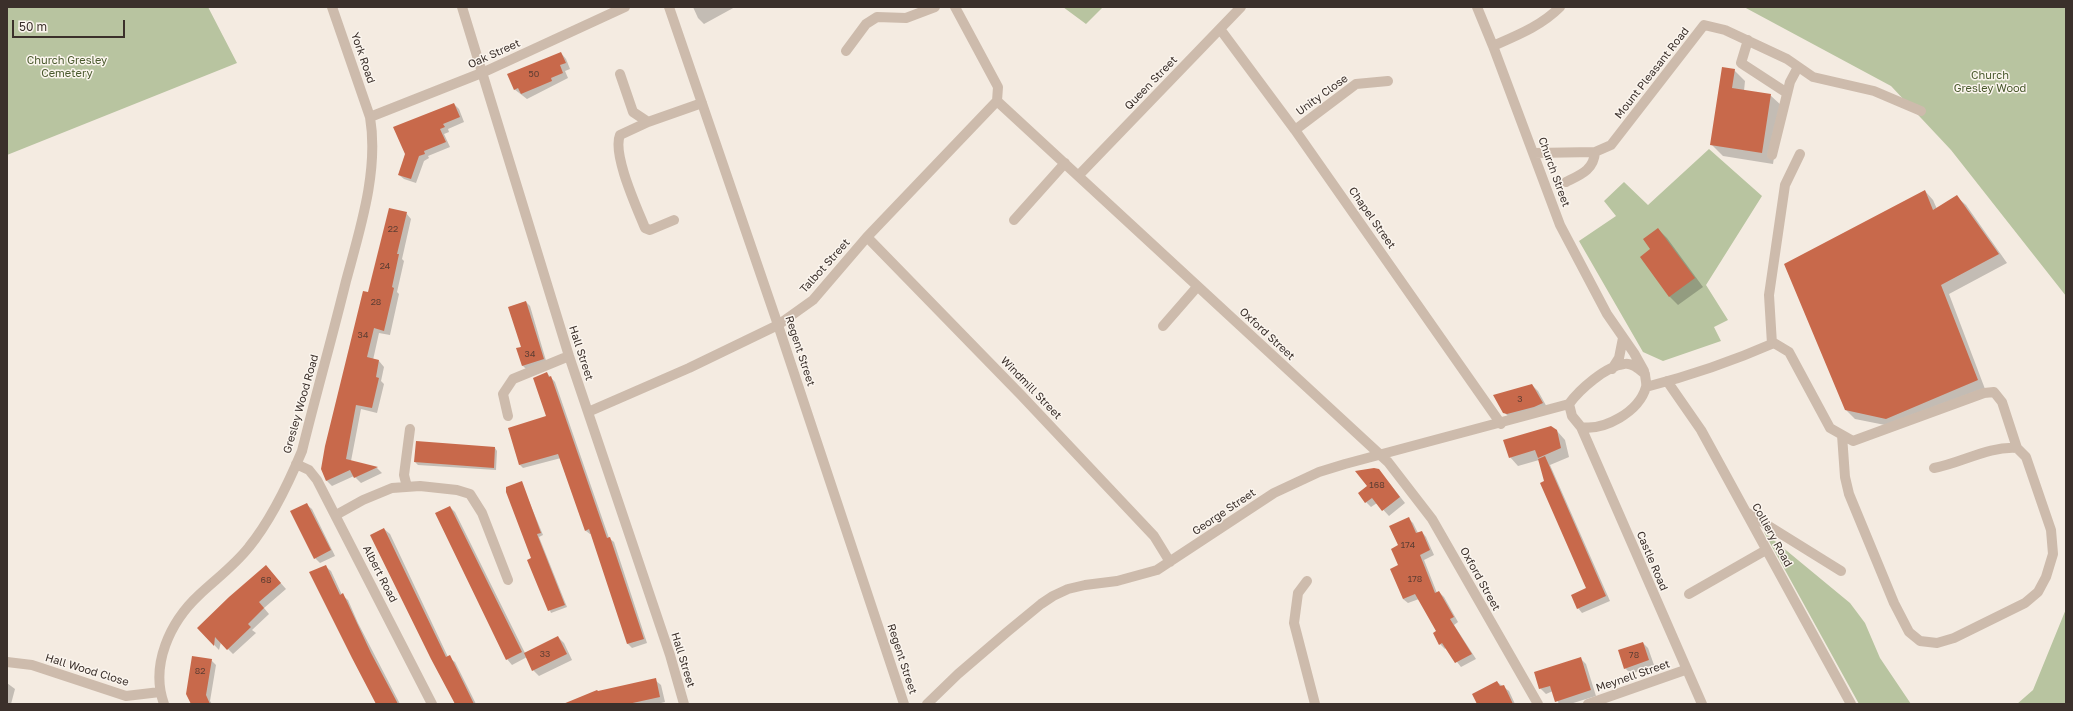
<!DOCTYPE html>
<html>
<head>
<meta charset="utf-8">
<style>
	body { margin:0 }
	#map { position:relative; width:2073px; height:711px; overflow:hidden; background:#f4ebe1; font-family:"Golos Text",sans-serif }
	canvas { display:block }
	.frame { position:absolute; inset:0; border:8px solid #3b302b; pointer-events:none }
	.scale { position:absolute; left:12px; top:20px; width:113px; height:18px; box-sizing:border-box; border:2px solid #3b302b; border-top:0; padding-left:5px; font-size:12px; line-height:14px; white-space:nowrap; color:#3b302b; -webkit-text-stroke:3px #fbf5ee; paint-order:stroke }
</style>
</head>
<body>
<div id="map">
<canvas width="2073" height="711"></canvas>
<div class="frame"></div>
<div class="scale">50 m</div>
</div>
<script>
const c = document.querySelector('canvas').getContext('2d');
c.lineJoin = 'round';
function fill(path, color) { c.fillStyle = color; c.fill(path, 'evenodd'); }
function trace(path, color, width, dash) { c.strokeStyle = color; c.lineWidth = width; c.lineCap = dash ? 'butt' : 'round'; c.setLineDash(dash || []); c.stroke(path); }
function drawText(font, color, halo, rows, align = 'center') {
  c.font = font + ' "Golos Text",sans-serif'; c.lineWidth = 3; c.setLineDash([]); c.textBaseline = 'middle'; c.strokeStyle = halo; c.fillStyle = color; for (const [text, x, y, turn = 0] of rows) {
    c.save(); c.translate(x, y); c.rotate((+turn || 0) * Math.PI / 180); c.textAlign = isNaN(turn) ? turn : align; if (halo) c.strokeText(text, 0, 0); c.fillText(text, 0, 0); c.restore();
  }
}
const green = new Path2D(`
	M7,7h201l29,56 -230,92z
	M1063,7h40l-17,17z
	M1744,7h322v289l-115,-146 -60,-64z
	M1709,149l53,47 -56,89 22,35 -14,7 7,14 -58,20 -20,-9 -64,-111 37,-25 -12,-15 20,-19 24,23z
	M1764,532l86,71 15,20 15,35 31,46h-52z
	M2066,609v95h-49l16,-14z`);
const shadow = new Path2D(`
	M693,7h42l-31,17 -6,-6z
	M561,53l5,6 4,10 -5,2 3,7 -41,21 -13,-10z
	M1734,70l11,11 -1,10 26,4 12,11 -9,58 -50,-8 -11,-11z
	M454,104l5,5 5,13 -16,7 1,3 -5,2 6,13 -22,9 1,2 -5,3 -8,22 -12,-4 -5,-4z
	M1925,191l8,9 4,9 20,-12 9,8 41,58 -58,31 36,95 -90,38 -40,-8 -9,-9z
	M406,213l5,6 -9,40 2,2 -7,31 2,2 -9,41 -11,-2 -6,27 6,1 5,6 -3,14 3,3 -7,29 -16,-4 -10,52 26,7 5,5 -21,10 -7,-7 -22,10 -5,-5 -5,-12 47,-176z
	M1658,229l9,9 36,49 -25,18 -8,-8 -29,-40 10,-8z
	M526,302l4,4 17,58 -20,6 -4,-4 -5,-17 4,-2z
	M547,373l8,9 54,156 5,4 33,101 -15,5 -4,-4 -36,-110h-2l-4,-3 -25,-73 -38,10 -4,-4 28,-47z
	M1532,385l6,6 10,18 -38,9 -6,-6z
	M1557,431l8,9 4,17 -19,8 60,136 -28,12 -4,-5 9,-19 -42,-107 -6,-22 -21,6 -8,-9z
	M495,448l2,3 -1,19 -78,-5 -3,-3z
	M1379,470l26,33 -16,13 -12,-13 -6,4 -5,-5 2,-15z
	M521,482l22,53 -4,2 28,70 -16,6 -22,-53 3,-1z
	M306,504l6,5 23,47 -15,7 -5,-5z
	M450,507l5,5 70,141 33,-16 6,6 8,17 -33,16 -6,-6 -6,-13 -15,8 -5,-6z
	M1408,518l5,5 5,10 4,-1 4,5 8,18 -10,5 13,33 2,-1 5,5 14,25 -4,3 22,34 -15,8 -15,-19 -1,1 -5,-5 -3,-12 -18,-33 -11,4 -5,-4 -3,-53z
	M384,529l6,5 58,123 7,5 21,42h-20z
	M325,566l6,5 11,24 6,5 10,23 42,81h-23z
	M271,572l15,17 -22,19 5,6 -17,16 4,3 -23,21 -12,-12 -2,8 -21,-22z
	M1643,643l5,5 6,17 -23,9 -6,-6z
	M1580,658l6,6 10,32 -26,8h-11l-6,-13 -7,3 -6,-6z
	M211,660l5,5 -6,36 2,3h-20z
	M655,680l6,5 4,17 -8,2h-92l34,-12z
	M1497,682l12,9 6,13h-37z
	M7,683l8,6 -4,15h-4z`);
const building = new Path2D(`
	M561,52l5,11 -6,2 3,8 -12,5 1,3 -31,13 -3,-6 -4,2 -7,-16z
	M1722,67l13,2 -3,19 39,6 -9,59 -52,-8z
	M454,103l6,14 -17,7 2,3 -5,2 6,13 -22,9 1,3 -6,2 -8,23 -13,-4 7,-21 -12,-27z
	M1925,190l8,20 24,-15 42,59 -58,31 37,95 -92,39 -41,-9 -61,-146z
	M389,208l18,4 -10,42h2l-7,33 2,1 -10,43 -10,-3 -7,29 12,3 -3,17 3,1 -7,30 -16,-3 -10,54 32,8 -24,11 -4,-8 -24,11 -5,-12 4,-23 38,-155 5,1z
	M1658,228l37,50 -26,19 -29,-40 10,-8 -7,-10z
	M526,301l18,58 -22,7 -6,-18 5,-1 -13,-40z
	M547,372l2,5 2,-1 56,162 3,-1 34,102 -17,5 -38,-115 -4,2 -27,-77 -39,11 -11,-37 38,-12 -13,-38z
	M1532,384l11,19 -9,4 -27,7 -4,-1 -10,-18z
	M1551,426l6,4 4,18 -23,10 -3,-8 -26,8 -6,-18z
	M416,441l79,6 -1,21 -80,-6z
	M1545,456l61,140 -29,13 -6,-14 15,-7 -46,-105 4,-2 -6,-22z
	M1374,468l5,1 21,28 -18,14 -10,-13 -7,5 -7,-10 9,-7 -12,-15z
	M522,481l19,52 -4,1 28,71 -17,6 -21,-51 4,-2 -25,-66v-5z
	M307,503l24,47 -17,9 -24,-48z
	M450,506l72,146 -16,8 -71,-147z
	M1409,517l7,16 6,-2 8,19 -10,5 15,38 4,-2 15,26 -4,2 22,35 -17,9 -13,-20 -3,2 -6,-12 3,-2 -21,-37 -12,5 -13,-30 8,-4 -7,-16 7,-4 -9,-19z
	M384,528l62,129 4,-2 24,49h-19l-24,-45 -61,-124z
	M266,565l15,18 -22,19 5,6 -16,16 3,3 -24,23 -12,-13 -1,9 -17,-18 32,-31z
	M326,565l14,30 3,-2 28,60 27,51h-22l-24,-46 -43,-86z
	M558,636l9,18 -35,17 -8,-18z
	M1643,642l6,18 -25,9 -6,-19z
	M192,656l20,3 -6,36 4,9h-19l-5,-10z
	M1581,657l10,33 -36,12 -5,-16 -11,3 -5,-17z
	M656,678l4,19 -32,7h-65l34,-14 1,1z
	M1497,681l3,5 4,-1 9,19h-36l-5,-10z`);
const minor = new Path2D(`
	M462,7l107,349 101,299 14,49
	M669,7l109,318 126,379
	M955,7l43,80 -1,14 391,361 44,57 106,185
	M1477,7l16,39 67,179 47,89 27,39 10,18
	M1220,29l75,101 206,294
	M1748,40l-7,23 46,30
	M1493,46c25,-11 48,-20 67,-39
	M846,51l20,-27 11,-7 29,1 29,-11
	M620,74l13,38 15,10 54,-19
	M370,117l114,-45 141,-65
	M648,122l-28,13c-8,19 17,73 25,93l5,2 24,-10
	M1295,130l61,-46 32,-3
	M1534,153l61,-1 16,-7 93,-120 21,5 62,29 26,18 61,14 47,20
	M1772,155l18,-73 8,-15
	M1079,175l162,-168
	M1566,182c14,-7 28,-12 29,-30
	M1014,220l51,-57
	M867,237l154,158 133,141 16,26
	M1163,326l34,-39
	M1772,344l-3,-49 16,-110 15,-31
	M1612,369l7,-11 4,-20
	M1667,381l34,49 150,274
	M1646,387c43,-11 87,-26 128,-44l15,9 41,76 23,13 131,-48 10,-1 8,10 15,46
	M588,412l101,-44 89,-43 35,-25 54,-63 130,-136
	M508,416l-5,-22 10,-15 56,-23
	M1581,427c23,4 58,-15 65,-40 1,-4 -1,-9 -1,-13 -6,-5 -13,-12 -21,-10 -18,2 -45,26 -55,40l3,12 9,11 121,277
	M1842,435l3,42 4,17 45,109 15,29 11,9 17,2 17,-5 71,-35 13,-11 8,-15 7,-23 -2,-24 -25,-73 -9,-9c-29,-2 -55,15 -83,20
	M296,464l13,6 8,10 115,224
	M407,487l-3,-12 6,-46
	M1746,512l95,59
	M336,515l27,-15 29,-12 28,-2 37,4 13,4 12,19 26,67
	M1307,581l-9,12 -4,30 21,81
	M1689,594l77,-44
	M7,662l25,3 94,31 34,-4
	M164,704c-14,-39 6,-82 35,-109 17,-16 36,-30 50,-48 22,-27 40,-65 53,-96 14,-57 30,-113 44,-170 14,-52 33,-110 24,-164l-38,-110
	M927,704l31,-30 49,-42 34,-28 12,-8 15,-7 17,-4 32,-4 40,-11 117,-77 45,-21 26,-8 224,-60
	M1588,704l97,-34`);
const numberNames = [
	["50",534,74],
	["22",393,229],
	["24",385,266],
	["28",376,302],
	["34",363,335],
	["34",530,354],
	["3",1520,399],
	["168",1377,485],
	["174",1408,545],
	["178",1415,579],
	["68",266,580],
	["33",545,654],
	["78",1634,655],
	["82",200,671]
];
const streetNames = [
	["Oak Street",494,54,-24],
	["York Road",363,58,71],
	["Mount Pleasant Road",1652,73,-52],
	["Queen Street",1151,83,-46],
	["Unity Close",1322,95,-36],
	["Church Street",1554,172,70],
	["Chapel Street",1372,218,55],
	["Talbot Street",825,266,-48],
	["Oxford Street",1267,334,43],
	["Regent Street",800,351,72],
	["Hall Street",581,353,72],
	["Windmill Street",1031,388,46],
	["Gresley Wood Road",301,404,-74],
	["George Street",1224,512,-34],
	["Colliery Road",1772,535,61],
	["Castle Road",1652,561,67],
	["Albert Road",380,574,63],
	["Oxford Street",1480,579,61],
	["Regent Street",902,659,72],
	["Hall Street",683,660,73],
	["Hall Wood Close",87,670,17],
	["Meynell Street",1633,676,-19]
];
const parkNames = [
	["Church Gresley",67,61],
	["Cemetery",67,74],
	["Church",1990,76],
	["Gresley Wood",1990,89]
];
fill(green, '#b8c4a0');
fill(shadow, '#0003');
fill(building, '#c8694b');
trace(minor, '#cdbbac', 10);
drawText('9px', '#5e3e33', null, numberNames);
drawText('11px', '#3b302b', '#fbf5ee', streetNames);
drawText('11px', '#4a5a2e', '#fbf5ee', parkNames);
</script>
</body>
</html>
